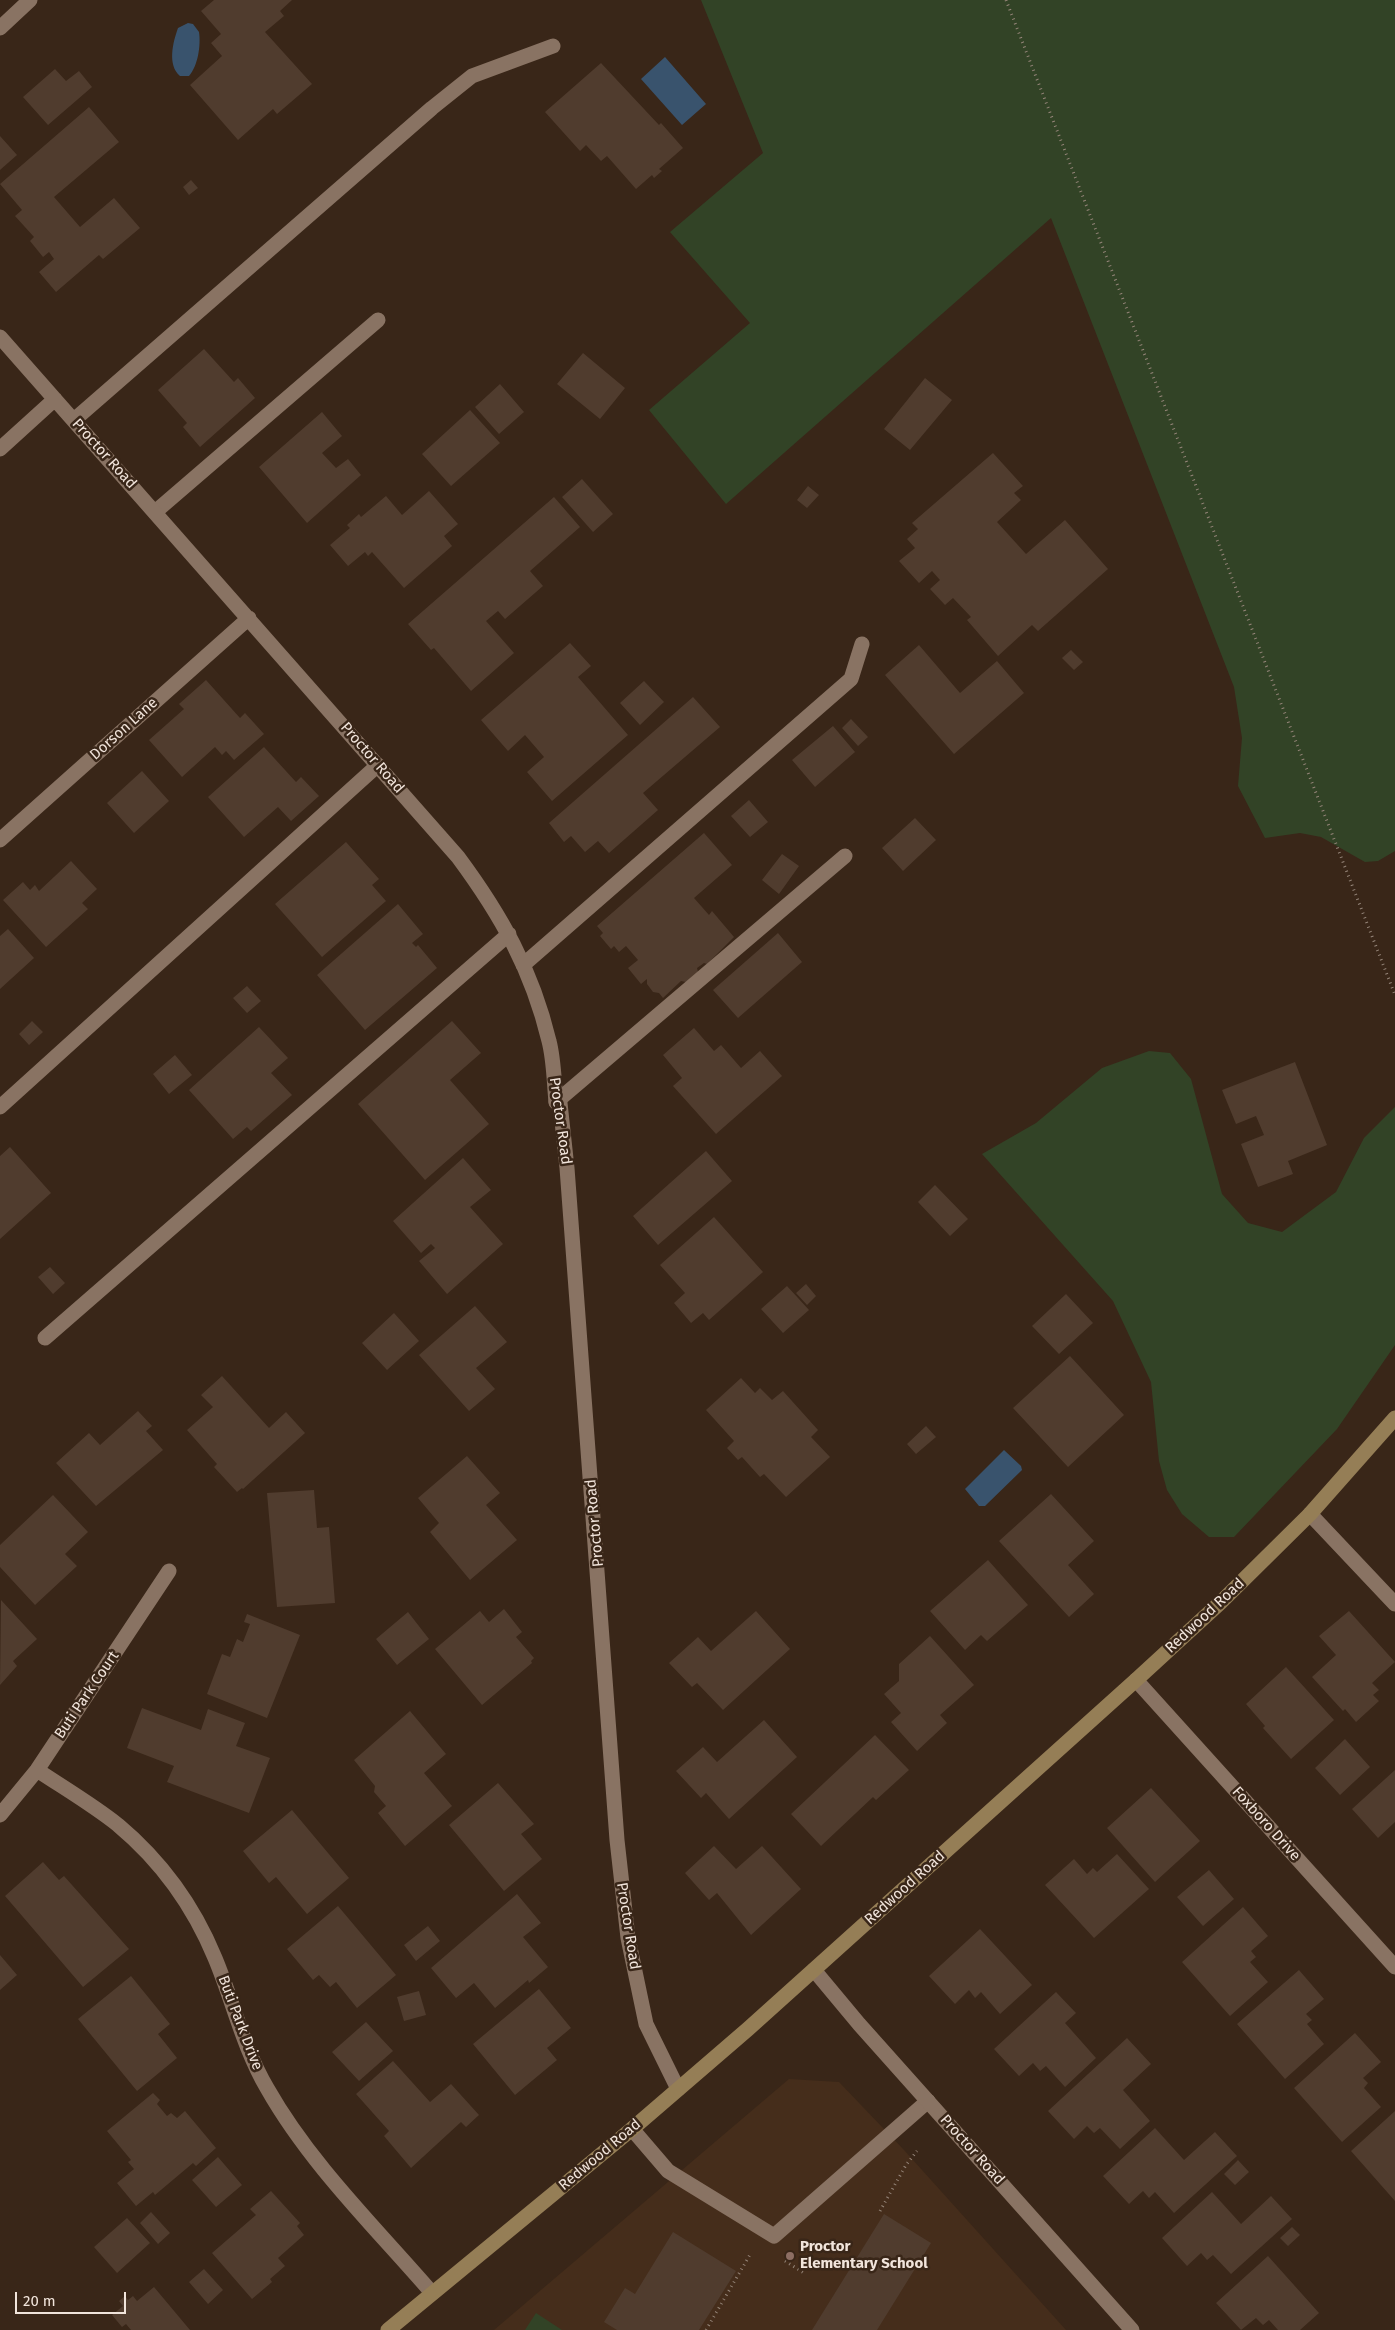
<!DOCTYPE html>
<html>
<head>
<meta charset="utf-8">
<style>
	body { margin:0 }
	#map { position:relative; width:1395px; height:2330px; overflow:hidden; background:#392618; font-family:"Fira Sans",sans-serif }
	canvas { display:block }
	.scale { position:absolute; left:15px; top:2292px; width:111px; height:22px; box-sizing:border-box; border:2px solid #f1e4db; border-top:0; padding-left:6px; font-size:15px; line-height:18px; white-space:nowrap; color:#f1e4db; -webkit-text-stroke:4px #392618; paint-order:stroke }
</style>
</head>
<body>
<div id="map">
<canvas width="1395" height="2330"></canvas>
<div class="scale">20 m</div>
</div>
<script>
const c = document.querySelector('canvas').getContext('2d');
c.lineJoin = 'round';
function fill(path, color) { c.fillStyle = color; c.fill(path, 'evenodd'); }
function trace(path, color, width, dash) { c.strokeStyle = color; c.lineWidth = width; c.lineCap = dash ? 'butt' : 'round'; c.setLineDash(dash || []); c.stroke(path); }
function drawText(font, color, halo, rows, align = 'center') {
  c.font = font + ' "Fira Sans",sans-serif'; c.lineWidth = 5; c.setLineDash([]); c.textBaseline = 'middle'; c.strokeStyle = halo; c.fillStyle = color; for (const [text, x, y, turn = 0] of rows) {
    c.save(); c.translate(x, y); c.rotate((+turn || 0) * Math.PI / 180); c.textAlign = isNaN(turn) ? turn : align; if (halo) c.strokeText(text, 0, 0); c.fillText(text, 0, 0); c.restore();
  }
}
const built = new Path2D(`
	M789,2079l50,3 65,68 162,180h-572z`);
const green = new Path2D(`
	M701,0h694v851l-17,10 -13,1 -44,-25 -21,-4 -35,5 -27,-52 4,-48 -8,-51 -183,-469 -325,286 -77,-94 101,-87 -80,-91 93,-79z
	M1149,1051l21,2 21,26 31,115 26,29 34,9 54,-40 28,-54 31,-31v238l-58,84 -103,108h-25l-27,-23 -15,-24 -8,-29 -8,-79 -38,-81 -131,-147 54,-31 66,-55z
	M536,2313l26,17h-37z`);
const water = new Path2D(`
	M188,23l5,1 6,8c2,13 -1,34 -10,44h-9c-13,-11 -7,-34 -2,-48z
	M665,57l41,47 -24,21 -41,-46z
	M1004,1450l17,16 1,4 -37,36h-6l-14,-17z`);
const building = new Path2D(`
	M214,0h78l-12,11 4,5 -19,16 47,52 -35,30 -4,-5 -35,31 -48,-55 32,-29 -11,-13 10,-9 -20,-23z
	M601,63l58,62 2,-2 22,25 -24,21 3,2 -8,7 -2,-3 -16,14 -29,-33 -6,5 -15,-16 -6,6 -35,-39z
	M55,69l11,12 13,-10 13,16 -44,38 -25,-28z
	M89,107l30,35 -65,55 26,30 34,-29 26,30 -37,31 -4,-4 -43,37 -17,-20 15,-13 -5,-7 -6,5 -13,-16 4,-4 -19,-21 7,-6 -22,-26z
	M0,136l17,19 -17,15z
	M191,180l7,8 -9,7 -6,-8z
	M204,349l30,33 4,-4 17,20 -55,49 -17,-20 4,-4 -29,-33z
	M583,353l42,35 -25,31 -43,-35z
	M925,378l27,22 -42,50 -26,-21z
	M500,384l24,28 -25,22 -24,-27z
	M470,410l30,33 -49,43 -29,-32z
	M322,412l20,24 -20,17 14,15 12,-9 13,16 -54,48 -48,-56z
	M993,453l30,33 -9,7 7,7 -24,22 29,32 39,-34 43,49 -70,62 -6,-6 -34,31 -31,-36 4,-3 -18,-19 -8,7 -15,-16 10,-9 -8,-9 -13,12 -20,-22 16,-13 -8,-9 11,-10 -6,-6z
	M582,479l31,35 -20,18 -31,-35z
	M808,486l11,9 -12,13 -10,-8z
	M429,491l29,33 -14,12 8,10 -48,42 -32,-36 -4,4 -3,-4 -17,14 -18,-21 20,-17 -3,-3 12,-11 2,3 25,-21 16,19z
	M554,497l26,30 -50,44 13,15 -38,33 -7,-8 -12,10 28,32 -43,38 -37,-43 -3,2 -23,-26z
	M570,643l21,23 -13,11 50,58 -76,66 -25,-29 17,-15 -19,-22 -17,16 -27,-31z
	M919,645l41,48 37,-32 27,32 -70,61 -69,-79z
	M1071,650l12,12 -9,8 -12,-12z
	M206,680l34,38 5,-5 19,21 -30,26 -8,-9 -4,4 -7,-8 -33,30 -33,-37 35,-31 -5,-5z
	M644,681l20,21 -24,23 -20,-22z
	M693,697l27,30 -77,66 15,17 -49,43 -11,-12 -13,11 -14,-16 -7,6 -15,-19z
	M851,719l17,18 -10,9 -16,-18z
	M833,726l22,26 -40,35 -23,-27z
	M264,747l32,35 5,-5 18,19 -28,25 -13,-14 -34,30 -36,-40z
	M142,771l27,30 -35,32 -27,-30z
	M749,800l19,22 -18,15 -19,-21z
	M915,818l21,22 -33,31 -21,-23z
	M704,833l28,32 -38,33 15,17 3,-4 22,26 -27,27 -3,-1 -7,5 1,4 -12,10 -5,-1 -18,17 -4,-5 -6,-1 -6,-8v-5l-6,5 -13,-16 10,-8 -12,-14 -7,6 -5,-6 -3,3 -11,-13 3,-3 -6,-7z
	M346,842l33,37 -7,6 14,16 -64,56 -47,-53z
	M782,854l17,12 -20,28 -17,-14z
	M71,861l26,28 -15,14 6,6 -42,38 -43,-47 20,-18 7,8 5,-5 4,6z
	M398,904l25,30 -11,9 4,4 2,-2 19,23 -72,62 -48,-55z
	M8,929l26,29 -34,31v-53z
	M778,933l24,29 -64,56 -25,-28z
	M247,986l14,15 -14,12 -14,-15z
	M32,1021l11,11 -14,13 -10,-11z
	M452,1021l29,32 -31,27 39,44 -64,56 -67,-76z
	M259,1027l29,31 -17,15 21,22 -41,36 -4,-4 -14,12 -44,-49z
	M694,1028l20,23 7,-6 20,23 19,-17 22,25 -66,58 -43,-48 9,-8 -19,-23z
	M175,1055l17,20 -23,19 -16,-20z
	M1295,1062l32,83 -39,16 5,13 -35,13 -17,-43 23,-9 -8,-19 -20,8 -14,-34z
	M10,1147l41,46 -51,46v-83z
	M706,1151l26,30 -74,64 -25,-29z
	M463,1158l28,32 -21,17 33,37 -56,50 -28,-33 16,-13 -4,-4 -10,9 -28,-32z
	M935,1185l33,34 -18,17 -32,-34z
	M714,1217l49,55 -54,48 -6,-7 -12,10 -17,-20 11,-10 -25,-28z
	M50,1267l15,16 -12,11 -15,-17z
	M806,1284l10,12 -9,9 -11,-12z
	M787,1286l22,24 -26,23 -22,-24z
	M1066,1294l27,29 -34,31 -27,-28z
	M475,1306l32,36 -31,26 19,21 -26,22 -50,-56z
	M394,1313l25,28 -32,29 -25,-27z
	M1070,1356l54,59 -56,52 -55,-59z
	M222,1376l47,52 17,-16 19,21 -62,56 -1,-1 -5,4 -23,-25 3,-3 -30,-34 26,-23 -12,-12z
	M741,1378l14,15 5,-5 12,12 11,-9 35,39 -7,7 19,20 -44,40 -22,-23 -4,3 -18,-20 -4,3 -11,-12 7,-7 -28,-31z
	M138,1411l14,15 -6,5 17,19 -67,56 -40,-43 33,-30 11,12z
	M926,1426l10,11 -20,17 -9,-10z
	M467,1456l33,37 -14,12 31,35 -47,40 -40,-48 9,-9 -21,-25z
	M314,1490l3,38 12,-1 6,76 -58,4 -10,-114z
	M1051,1494l43,47 -26,24 26,29 -25,23 -70,-76z
	M53,1495l35,37 -23,22 12,12 -42,39 -35,-38v-22z
	M988,1560l40,45 -41,36 -6,-6 -16,15 -35,-39z
	M1,1600l36,39 -24,22 4,5 -17,19z
	M504,1609l18,23 -6,5 18,21 -3,3 1,2 -50,42 -47,-56 45,-38 9,11z
	M756,1611l34,38 -67,61 -26,-27 -5,4 -23,-24 29,-26 13,14z
	M1349,1611l46,51 -23,21 7,7 -6,5 6,6 -23,21 -11,-13 -2,2 -31,-34 24,-22 -17,-19z
	M408,1612l21,27 -32,26 -21,-26z
	M247,1614l53,21 -33,83 -60,-24 15,-40 8,3 7,-18 6,3 7,-18 -6,-2z
	M930,1636l44,49 -34,30 7,8 -30,28 -26,-29 10,-9 -17,-19 15,-13v-17z
	M1286,1667l48,53 -43,39 -28,-31 2,-2 -19,-22z
	M142,1708l59,22 7,-21 37,14 -9,23 34,12 -21,55 -82,-31 7,-16 -47,-18z
	M410,1711l36,43 -22,19 28,33 -47,40 -27,-33 8,-7 -12,-14 1,-6 -21,-26z
	M764,1720l33,37 -68,62 -23,-26 -5,5 -25,-27 27,-24 14,15z
	M875,1735l34,35 -33,30 -3,-3 -52,49 -30,-32z
	M1345,1739l25,28 -30,28 -25,-27z
	M1395,1770v52l-17,16 -26,-29z
	M498,1783l36,41 -13,10 21,25 -38,32 -55,-66z
	M1151,1788l49,53 -45,41 -48,-54z
	M292,1810l57,68 -42,36 -31,-37 -7,6 -26,-32z
	M714,1846l22,23 26,-23 39,43 -50,46 -34,-42 -8,7 -24,-27z
	M1117,1854l32,35 -55,49 -49,-53 29,-26 13,15 6,-6 4,4z
	M43,1862l16,18 5,-4 65,73 -46,38 -78,-91z
	M1209,1870l25,29 -31,27 -26,-29z
	M517,1894l24,29 -18,14 25,30 -19,16 -1,-3 -33,28 -21,-25 -18,15 -25,-30z
	M338,1906l58,69 -39,33 -21,-26 -6,5 -11,-12 -6,5 -26,-31z
	M1243,1907l25,29 -17,15 5,6 -6,5 18,20 -38,34 -48,-54z
	M428,1926l12,15 -24,20 -12,-16z
	M980,1929l52,56 -32,29 -19,-22 -6,6 -6,-8 -14,14 -26,-28z
	M0,1955l17,20 -17,15z
	M1299,1970l25,29 -18,15 6,6 -5,4 17,20 -39,35 -48,-55z
	M131,1976l39,48 -12,10 19,24 -40,33 -59,-72z
	M539,1989l32,39 -24,20 10,12 -42,35 -42,-51z
	M419,1991l7,24 -22,6 -7,-24z
	M1056,1992l20,21 -11,10 31,35 -31,29 -19,-21 -6,5 -7,-8 -14,13 -25,-27z
	M366,2022l27,29 -34,30 -27,-29z
	M1355,2033l26,29 -18,16 5,5 -4,5 17,19 -39,35 -48,-54z
	M1127,2038l24,26 -28,26 27,31 -30,28 -20,-21 -6,5 -7,-7 -13,13 -26,-28z
	M393,2061l37,41 21,-18 28,31 -13,12 -5,-5 -50,46 -27,-32 5,-5 -33,-37z
	M153,2093l7,7 -3,4 10,12 4,-3 6,5 8,-7 31,37 -20,18 -3,-3 -38,32 -2,-3 -17,14 -19,-23 17,-14 -6,-7 3,-2 -24,-29z
	M1395,2111v90l-44,-50z
	M1155,2128l29,32 31,-28 22,24 -63,57 -19,-21 -6,6 -6,-7 -14,13 -26,-28z
	M218,2157l24,28 -26,22 -24,-27z
	M1238,2160l11,12 -14,13 -11,-11z
	M271,2191l29,32 -3,3 7,9 -26,23 7,8 -15,13 2,3 -20,17 -40,-46 44,-38 -6,-6z
	M1212,2192l29,32 30,-28 21,23 -61,55 -18,-19 -6,5 -6,-7 -14,13 -25,-28z
	M151,2212l19,21 -12,11 -18,-21z
	M884,2214l47,29 -54,87h-65z
	M127,2218l23,25 -33,30 -23,-26z
	M1292,2227l8,8 -12,11 -8,-8z
	M673,2232l63,39 -37,59h-82l-13,-8 21,-34 10,6z
	M1268,2256l51,57 -19,17h-22l-9,-10 -6,5 -7,-7 -15,12 -25,-27z
	M204,2269l19,21 -15,14 -19,-22z
	M154,2287l36,43h-59l-5,-6 -4,3 -10,-12 11,-9 -4,-5 6,-5 3,4 5,-4 4,5z`);
const path = new Path2D(`
	M1006,0l389,995
	M880,2211l26,-46 11,-14
	M785,2261l19,12
	M706,2330l45,-77`);
const lane = new Path2D(`
	M155,512l223,-192
	M556,1102l289,-246
	M0,1107l378,-342
	M632,2129l36,42 106,65 154,-135`);
const street = new Path2D(`
	M0,28l30,-28
	M0,337l458,520c43,58 74,113 91,184 5,19 5,41 7,61l4,1 7,65 50,672 11,98 18,86 32,65
	M74,420l358,-312 40,-32 81,-30
	M0,449l55,-50
	M0,840l249,-222
	M523,965l328,-286 11,-35
	M45,1338l464,-404
	M1310,1514l85,90
	M1136,1680l259,287
	M37,1770c27,18 56,35 81,55 43,36 76,82 97,133 18,43 28,89 52,130 43,76 108,139 165,205
	M0,1815l37,-45 132,-199
	M814,1970l45,54 273,306`);
const secondary = new Path2D(`
	M388,2330l244,-201 116,-100 388,-349 85,-78 89,-88 85,-96`);
const markers = [
	[790,2256,5,"#8d6e63"]
];
const streetNames = [
	["Proctor Road",104,454,48],
	["Dorson Lane",124,729,-42],
	["Proctor Road",372,758,49],
	["Proctor Road",560,1121,82],
	["Proctor Road",595,1523,-95],
	["Redwood Road",1205,1616,-43],
	["Buti Park Court",87,1695,-56],
	["Foxboro Drive",1266,1824,48],
	["Redwood Road",905,1888,-42],
	["Proctor Road",628,1926,81],
	["Buti Park Drive",240,2023,69],
	["Proctor Road",972,2150,48],
	["Redwood Road",600,2155,-40]
];
const poiNames = [
	["Proctor",800,2247],
	["Elementary School",800,2264]
];
fill(built, '#452d1b');
fill(green, '#324326');
fill(water, '#39536d');
fill(building, '#503c2e');
trace(path, '#958579', 3, [1, 4]);
trace(lane, '#897363', 15);
trace(street, '#897363', 15);
trace(secondary, '#957e56', 15);
for (const [x, y, r, color] of markers) { const dot = new Path2D(); dot.arc(x, y, r, 0, 2 * Math.PI); c.fillStyle = color; c.fill(dot); trace(dot, '#392618', 2); }
drawText('15px', '#f1e4db', '#392618', streetNames);
drawText('bold 15px', '#f1e4db', '#392618', poiNames, 'left');
</script>
</body>
</html>
